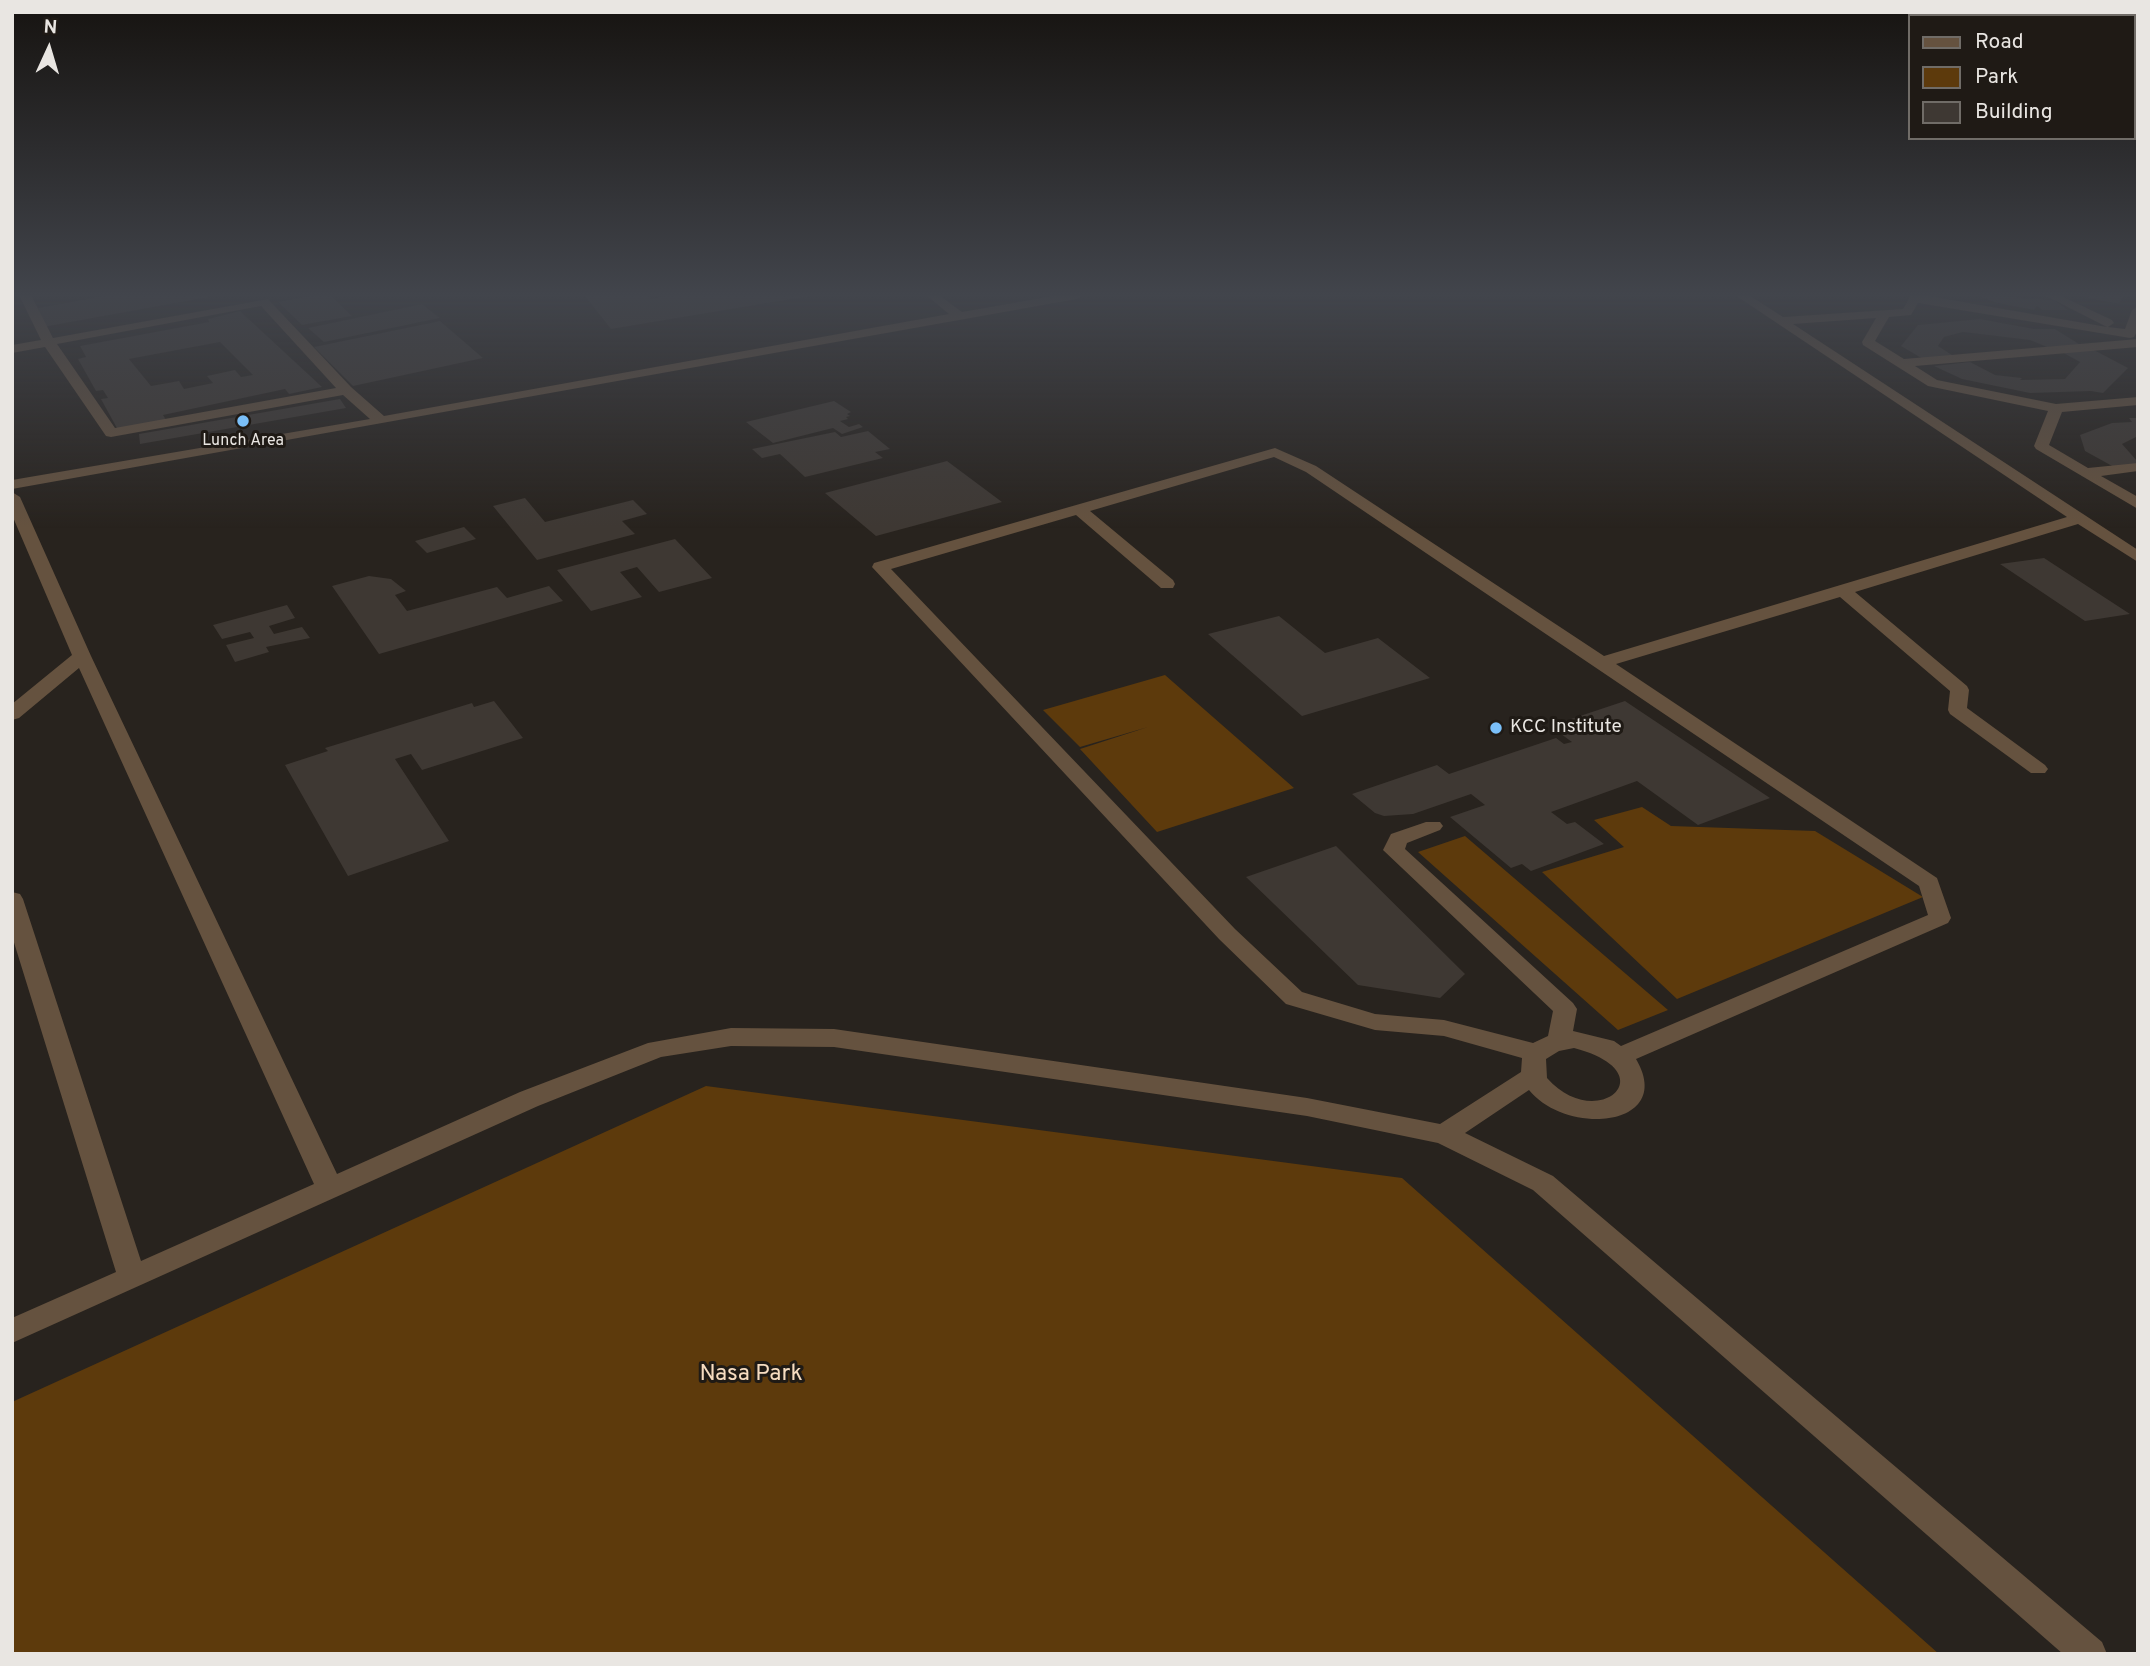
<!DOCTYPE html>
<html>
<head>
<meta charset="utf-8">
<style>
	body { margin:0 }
	#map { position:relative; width:2150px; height:1666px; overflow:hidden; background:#28231e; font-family:Overpass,sans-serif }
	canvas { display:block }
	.frame { position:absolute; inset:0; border:14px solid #e9e6e2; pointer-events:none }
	.legend { position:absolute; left:1908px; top:14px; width:228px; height:126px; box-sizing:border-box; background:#1f1a15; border:2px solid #706c67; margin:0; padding:9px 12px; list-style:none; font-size:21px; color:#e9e6e2 }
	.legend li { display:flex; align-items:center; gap:14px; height:35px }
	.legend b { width:35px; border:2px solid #706c67 }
	.north { position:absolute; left:14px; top:14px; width:70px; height:70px; -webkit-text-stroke:5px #1f1a15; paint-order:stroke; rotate:4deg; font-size:19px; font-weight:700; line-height:28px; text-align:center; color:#e9e6e2 }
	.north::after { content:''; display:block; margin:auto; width:24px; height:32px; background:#e9e6e2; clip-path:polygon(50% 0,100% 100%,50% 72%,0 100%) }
</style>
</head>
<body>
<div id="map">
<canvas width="2150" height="1666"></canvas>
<div class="frame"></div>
<ul class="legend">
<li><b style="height:9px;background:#65523f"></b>Road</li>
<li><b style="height:19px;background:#5d3a0c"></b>Park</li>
<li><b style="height:19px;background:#3e3833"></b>Building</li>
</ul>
<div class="north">N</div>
</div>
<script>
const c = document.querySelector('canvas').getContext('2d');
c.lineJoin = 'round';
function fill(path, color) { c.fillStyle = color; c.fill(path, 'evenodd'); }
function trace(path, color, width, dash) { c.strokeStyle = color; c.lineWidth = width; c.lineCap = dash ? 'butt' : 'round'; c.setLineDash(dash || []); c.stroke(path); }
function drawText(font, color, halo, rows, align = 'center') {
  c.font = font + ' Overpass,sans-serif'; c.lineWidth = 6; c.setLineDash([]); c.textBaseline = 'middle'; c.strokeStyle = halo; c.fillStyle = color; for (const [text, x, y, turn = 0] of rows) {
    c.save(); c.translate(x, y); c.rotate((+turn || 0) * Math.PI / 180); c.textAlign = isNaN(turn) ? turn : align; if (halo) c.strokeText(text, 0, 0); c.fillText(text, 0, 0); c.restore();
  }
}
const green = new Path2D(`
	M1165,675l129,113 -137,44 -77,-83 68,-22 -68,20 -37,-37z
	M1642,807l29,19 144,5 108,66 -246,102 -135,-127 82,-25 -30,-27z
	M1465,836l203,174 -50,20 -200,-178z
	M706,1086l696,92 537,476h-1927v-252z`);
const building = new Path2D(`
	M110,295h96l3,2 -166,30 -5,-19z
	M317,295h13l22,21 -50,9 -24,-23z
	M584,295h64l3,4 24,-4 135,1 -199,33z
	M1976,295l78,5 14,10h-26l-5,-4 -3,4 -37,-7z
	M2090,295h33l-4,9 -31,-6z
	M422,304l18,14 -116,24 -16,-14z
	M240,311l82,76 -33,7 -4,-5 -122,26 3,5 -48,10 -17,-31 7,-1 -5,-8 -7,1 -18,-32 8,-2 -6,-11 129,-24 -1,-3zM220,342l33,33 -12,2 -6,-7 -28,6 6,7 -29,6 -5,-8 -28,5 -22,-27z
	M1980,319l54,10h21l27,17 -35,1 -17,-7 -67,-8 -19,5 -6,9 17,11 -32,2 -22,-13 17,-21z
	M440,321l43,37 -130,28 -39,-39z
	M2092,349l36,19 -25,25 -12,-2 -61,2 -68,-14 -28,-13 36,-4 25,13 27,3 -2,2 45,-1 15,-17 -20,-11z
	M340,399l6,9 -206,36 -1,-10z
	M834,401l17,11 -4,2 3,2 -4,1 2,2 -8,2 9,6 10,-3 4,3 -21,7 -9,-6 -60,15 -27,-21z
	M2129,418h9v18l-16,8 16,18v4l-24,1 -29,-16 -5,-16 32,-12 20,-1z
	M868,431l22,18 -15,3 8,6 -78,19 -25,-23 -18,4 -10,-9 83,-17 6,5z
	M947,461l55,41 -126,34 -51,-43z
	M525,498l20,24 88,-22 14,14 -25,7 13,13 -98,26 -44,-54z
	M464,527l12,12 -49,14 -12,-12z
	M675,539l37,39 -53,14 -22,-25 -17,5 22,25 -51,14 -34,-41z
	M2044,558l86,56 -45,7 -85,-57z
	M369,576l22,3 15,12 -11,4 12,16 90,-24 10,11 42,-12 14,15 -184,53 -47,-68z
	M287,605l8,13 -26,8 5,8 28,-7 8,11 -44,9 3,5 -34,10 -9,-17 28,-7 -4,-6 -28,7 -9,-14z
	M1279,616l46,37 53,-15 52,40 -128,38 -94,-82z
	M494,701l29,37 -101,32 -11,-16 -16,5 54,82 -101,35 -63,-111 43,-14 -3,-3 147,-45 2,4z
	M1625,701l145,97 -72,27 -61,-44 -86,31 16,12 8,-2 29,22 -73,27 -9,-7 -11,4 -61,-51 35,-12 -14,-11 -58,20 -29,2 -9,-3 -23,-19 85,-29 12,9 107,-36 8,6 8,-2 -22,-16z
	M1336,846l129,128 -25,24 -82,-13 -112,-108z`);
const minor = new Path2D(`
	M19,295h12l22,43 215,-39 83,88 33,29 565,-102 -23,-19h13l23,17 96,-17h25l-6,4 -1065,190v-9l358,-61 -27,-24 -232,42 -5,-1 -61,-89 -33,6v-8l29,-5zM261,306l75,82 -221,40 -58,-84z
	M1735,295h14l34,22 120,-8 8,-14h12l184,32 -63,-32h15l53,25 2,3 -6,4 17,2 7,-19 6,-4v24l-4,7 -4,1 -212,-35 -7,12 -22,2 -14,24 29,18 234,-20v8l-223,19 22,14 119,24 82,-7v8l-76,7 -13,33 39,23 50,-5v8l-37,5 37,21v12l-102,-60 -2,-3 14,-35 -120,-25 -65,-41 -1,-3 14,-24 -83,6 345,226v12l-60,-38 -223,68 112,94 2,4 -2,18 78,57 3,4 -3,4h-14l-81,-59 -2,-4 2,-19 -110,-94 -224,67 321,214 14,40 -3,5 -312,136c40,68 -69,78 -107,31l-64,43 88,43 549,466 5,12h-44l-530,-464 -95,-47 -131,-27 -473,-69 -103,-1 -70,11 -123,49 -526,237v-25l104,-46 -104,-336v-44l8,2 3,5 118,362 173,-77 -235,-516 -60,50 -7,2v-16l60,-49 -60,-140v-23l8,5 71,159 246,518 183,-82 128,-49 83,-15 103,1 473,69 133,26 81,-52 1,-14 -78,-22 -69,-6 -89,-26 -67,-65 -347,-372 2,-4 401,-115 41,18 288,190 463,-139zM1274,457l32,15 613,414 9,29 -307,131 -7,-5 -41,-10 4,-22 -4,-6 -168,-154 2,-6 33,-13 3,-4 -3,-4h-14l-35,12 -8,16 170,161 -5,25 -15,7 -89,-23 -69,-6 -73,-22 -67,-63 -344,-360 185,-54 85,73h12l2,-4 -2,-4 -83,-69zM1574,1048c95,25 22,86 -27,30l-1,-19 13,-8z`);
const markers = [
	[243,421,7,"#7abff8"],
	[1496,728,7,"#7abff8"]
];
const farPoinames = [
	["Lunch Area",243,442]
];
const poiNames = [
	["KCC Institute",1510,728]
];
const nearParknames = [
	["Nasa Park",751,1375]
];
fill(green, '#5d3a0c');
fill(building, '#3e3833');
fill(minor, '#65523f');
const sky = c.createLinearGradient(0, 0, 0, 528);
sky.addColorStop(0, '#161310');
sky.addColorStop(0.56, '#42454c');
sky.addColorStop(1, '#42454c00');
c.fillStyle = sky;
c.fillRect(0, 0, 2150, 528);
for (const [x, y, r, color] of markers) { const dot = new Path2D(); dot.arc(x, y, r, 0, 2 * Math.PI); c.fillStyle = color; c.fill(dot); trace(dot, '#1f1a15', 2.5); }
drawText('16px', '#e9e6e2', '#1f1a15', farPoinames);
drawText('19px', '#e9e6e2', '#1f1a15', poiNames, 'left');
drawText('23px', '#f6dcc0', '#1f1a15', nearParknames);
</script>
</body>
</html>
